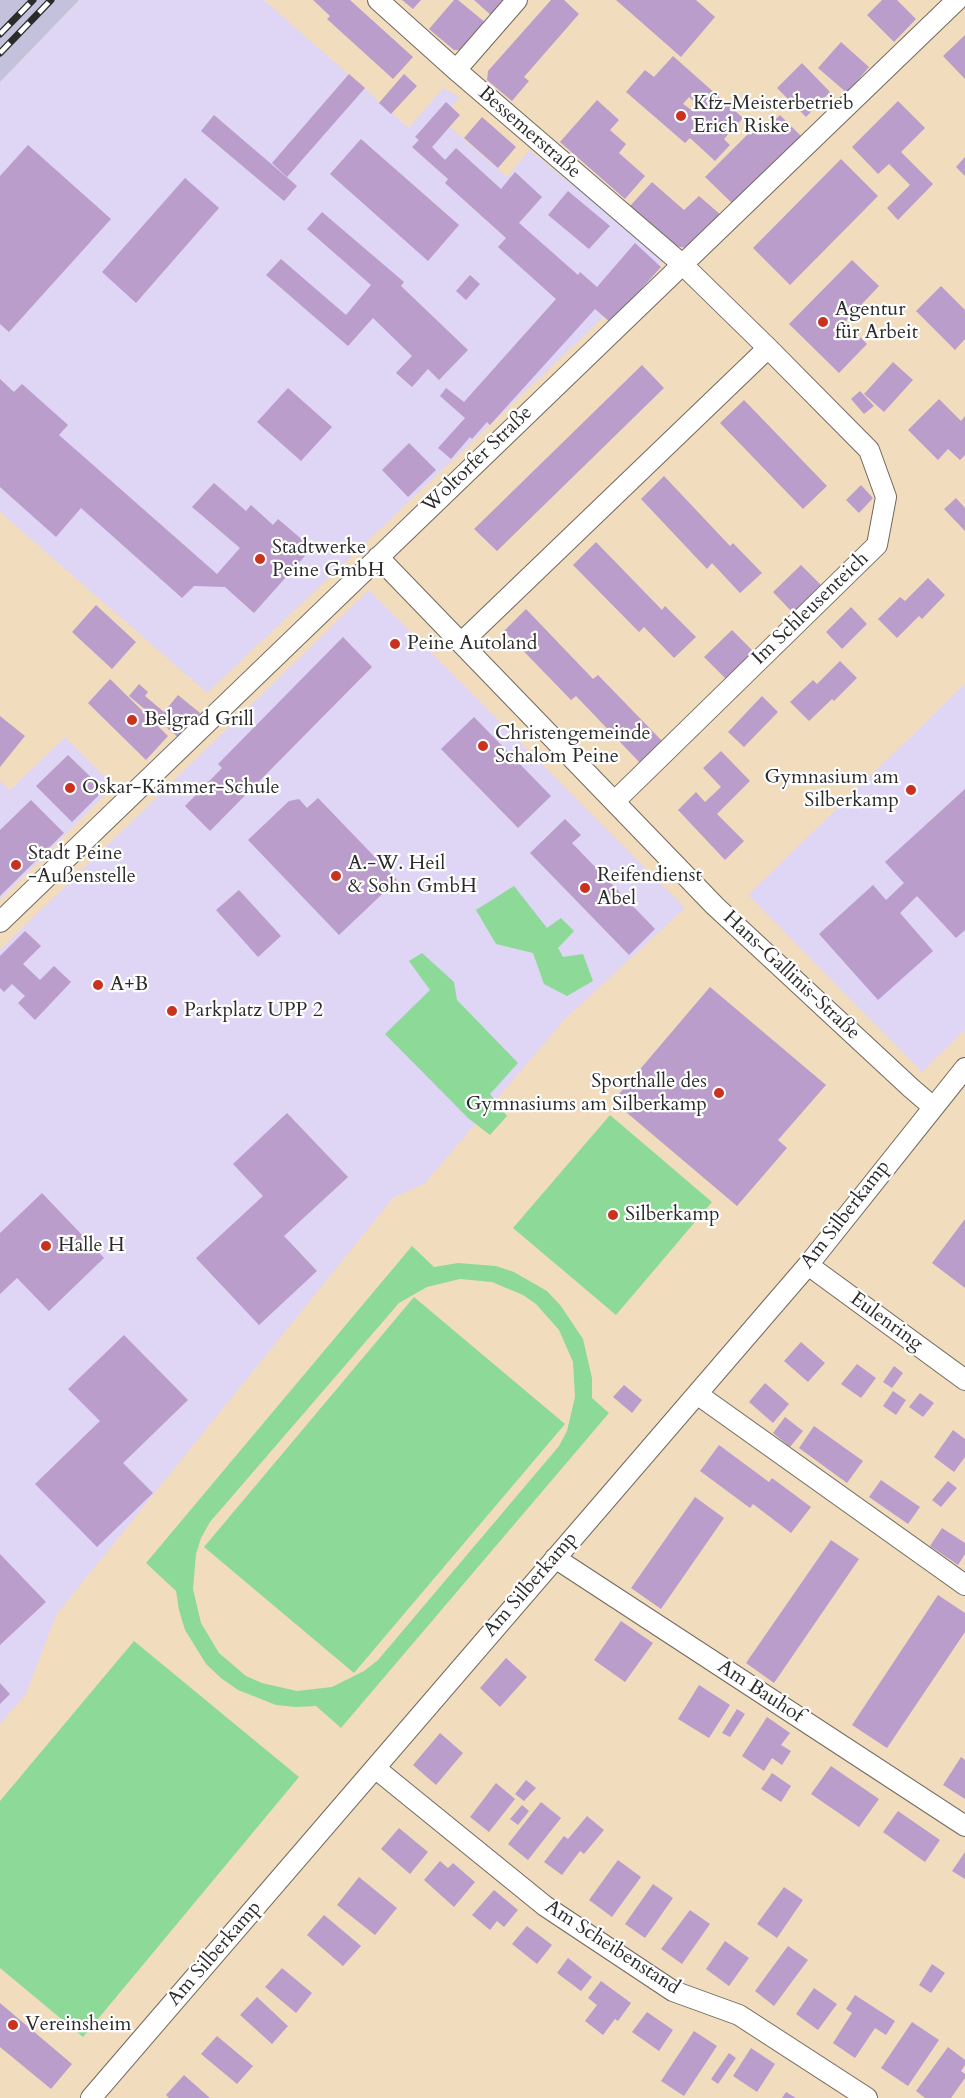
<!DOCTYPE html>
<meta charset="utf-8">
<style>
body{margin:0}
canvas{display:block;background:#f2dcbe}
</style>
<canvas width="965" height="2098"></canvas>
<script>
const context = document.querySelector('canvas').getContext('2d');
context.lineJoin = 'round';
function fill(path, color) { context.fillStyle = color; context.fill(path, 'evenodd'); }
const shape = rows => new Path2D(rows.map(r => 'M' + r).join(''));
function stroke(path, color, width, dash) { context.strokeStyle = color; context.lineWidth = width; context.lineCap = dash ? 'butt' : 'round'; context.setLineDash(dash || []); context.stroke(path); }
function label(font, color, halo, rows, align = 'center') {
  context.font = font + ' Cardo,serif'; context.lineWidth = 4.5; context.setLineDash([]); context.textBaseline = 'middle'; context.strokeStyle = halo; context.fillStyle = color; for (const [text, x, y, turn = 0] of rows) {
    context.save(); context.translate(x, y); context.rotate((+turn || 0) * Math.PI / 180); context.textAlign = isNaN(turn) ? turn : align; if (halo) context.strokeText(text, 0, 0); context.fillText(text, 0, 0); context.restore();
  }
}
fill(shape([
 [79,0,264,0,409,128,443,88,459,97,442,120,507,177,530,150,561,176,667,257,207,693,0,512,0,82],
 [369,590,685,908,565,1019,425,1183,393,1198,56,1615,26,1694,0,1724,0,950],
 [965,684,965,1030,922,1072,748,895],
 [65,737,114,786,0,900,0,781,10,790]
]), '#dfd5f5');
fill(shape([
 [0,0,79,0,0,82]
]), '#c3c1db');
fill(shape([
 [514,886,547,928,561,918,574,931,558,948,563,957,583,954,593,981,567,996,544,984,533,953,496,944,476,910],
 [422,953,454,982,457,1000,518,1063,490,1094,507,1116,490,1135,468,1118,385,1034,430,990,409,961],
 [610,1115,712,1202,616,1315,513,1228],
 [412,1246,434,1267,458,1263,496,1266,514,1272,547,1291,561,1306,583,1339,592,1378,592,1398,609,1413,341,1728,316,1706,296,1707,276,1705,238,1690,221,1678,206,1664,185,1630,179,1610,176,1591,146,1563],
 [460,1279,492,1282,523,1295,536,1304,559,1330,573,1362,575,1397,567,1431,559,1446,378,1660,364,1671,332,1687,297,1691,262,1683,246,1676,219,1653,201,1623,193,1589,196,1554,201,1538,210,1522,399,1303,427,1287],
 [414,1297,565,1424,354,1673,204,1547],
 [134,1641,299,1777,83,2037,0,1968,0,1801]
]), '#8dda98');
fill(shape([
 [313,0,350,0,413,57,393,79,327,19,330,16],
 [402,0,421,0,413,9],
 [454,0,458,0,486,23,463,50,454,50,429,29],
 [474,0,507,0,493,17],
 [551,0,564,0,579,14,524,77,529,81,512,101,487,80,488,71],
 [616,0,696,0,715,17,681,57],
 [882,0,897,0,916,19,894,42,867,15],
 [965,35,965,79,943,56],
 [841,42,869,67,847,93,818,68],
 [673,56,743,118,724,139,730,145,715,161,690,138,685,143,626,92,645,70,654,77],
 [689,97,698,105,693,111,683,104],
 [802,63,830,92,806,117,777,88],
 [349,74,365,88,287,177,272,163],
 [404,74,417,86,391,114,379,103],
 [597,100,619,120,610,130,626,144,619,153,645,176,625,199,560,142],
 [898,101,925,128,901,152,933,184,898,220,887,208,910,185,889,164,878,174,852,147],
 [446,102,460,115,432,147,445,160,456,148,501,189,515,172,542,197,519,223,578,275,580,272,597,287,635,243,661,267,611,323,595,309,490,425,487,422,472,439,470,437,451,459,438,448,465,418,440,396,446,388,464,402,556,299,498,247,506,238,445,183,448,179,412,147,419,140,415,137],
 [214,115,297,186,284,201,201,131],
 [780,115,801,136,734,205,705,177,753,129,760,135],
 [482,117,516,147,498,168,464,138],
 [361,139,459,225,428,261,330,174],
 [28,145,111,219,9,332,0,324,0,176],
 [965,157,965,176,956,167],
 [841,159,878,196,790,285,753,248],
 [185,178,219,208,136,303,102,272],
 [652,182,684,210,699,196,721,215,687,248,674,246,630,206],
 [568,191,610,226,589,249,548,215],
 [322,212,404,282,401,286,468,350,439,380,428,369,412,387,396,373,412,356,373,318,348,346,266,275,281,259,346,315,371,285,307,229],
 [852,260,879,286,845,322,867,344,839,373,789,324],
 [470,275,480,284,466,300,456,291],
 [941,286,965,310,965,339,955,350,916,311],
 [893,362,913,380,884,412,864,394],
 [642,365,664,388,497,551,474,529],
 [0,379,14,392,22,384,68,425,59,435,217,574,240,548,192,507,214,483,246,511,251,505,273,525,278,519,312,548,254,613,225,587,194,586,182,598,81,508,56,537,0,487],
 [288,388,332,427,301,461,257,422],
 [860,391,874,406,864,414,851,399],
 [939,399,961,421,965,416,965,455,960,460,948,449,938,460,908,430],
 [744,400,827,486,803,509,720,423],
 [409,443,436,470,408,497,382,470],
 [664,476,730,546,733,543,762,573,740,593,712,563,707,569,641,499],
 [861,485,873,498,859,513,846,500],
 [956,498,965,508,965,531,944,509],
 [596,542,662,610,665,606,696,637,674,658,644,627,639,632,573,565],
 [801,565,821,585,793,613,773,592],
 [928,578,945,595,922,619,919,616,897,638,878,619,900,597,905,601],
 [96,605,136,642,112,669,72,632],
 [851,607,867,624,842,649,826,632],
 [526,609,593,679,598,675,665,744,643,766,576,696,571,700,504,631],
 [732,630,754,652,726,679,704,657],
 [343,637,372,667,210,831,185,806,222,768,218,764],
 [840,661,857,678,834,701,832,699,809,721,790,702,813,680,817,684],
 [110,679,168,736,146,760,88,703],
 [139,684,148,692,145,696,164,712,178,695,200,713,179,738,129,696],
 [762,696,778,712,744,747,728,732],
 [0,716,25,736,0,767],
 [474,717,551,796,518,828,441,749],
 [721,751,750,781,717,814,744,841,725,860,678,810,696,792,705,802,721,787,703,768],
 [68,755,104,790,72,822,36,786],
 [965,789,965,930,956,938,917,896,900,913,933,951,878,1000,819,934,873,885,886,900,904,883,885,862],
 [318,798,397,880,339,935,248,840,289,801,299,799,307,808],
 [31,800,64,833,0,896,0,830],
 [565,819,581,835,572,843,655,929,629,955,530,853],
 [239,890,281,936,258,957,216,910],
 [25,931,41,946,23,964,40,980,54,966,71,982,35,1020,18,1003,25,996,12,984,4,992,0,988,0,956],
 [710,987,826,1085,778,1140,787,1148,737,1206,613,1101],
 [287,1113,348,1177,284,1236,317,1271,259,1325,196,1258,263,1196,233,1164],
 [42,1193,104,1258,49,1311,17,1278,0,1294,0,1233],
 [965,1219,965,1288,932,1263],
 [124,1335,188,1400,123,1463,153,1493,97,1547,35,1484,100,1421,68,1389],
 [801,1342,825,1363,808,1382,784,1361],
 [857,1364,876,1378,861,1398,841,1384],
 [894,1366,903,1373,892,1388,883,1382],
 [765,1383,789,1404,773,1423,749,1402],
 [624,1385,642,1400,632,1413,613,1397],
 [893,1391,906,1400,896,1415,883,1406],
 [920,1393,934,1403,923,1417,909,1407],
 [785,1417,803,1431,790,1447,773,1433],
 [814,1426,863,1461,847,1483,799,1448],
 [953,1430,965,1439,965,1457,954,1472,934,1457],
 [719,1445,769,1482,772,1478,811,1507,791,1533,753,1504,750,1508,700,1471],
 [881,1480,920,1507,908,1524,869,1497],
 [948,1481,957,1488,941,1507,932,1500],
 [695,1497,724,1518,661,1609,631,1588],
 [942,1528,965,1543,965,1554,958,1565,930,1546],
 [831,1540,859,1559,774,1683,746,1663],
 [0,1554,46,1602,0,1645],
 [938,1595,965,1613,965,1632,887,1748,852,1725],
 [621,1621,653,1643,625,1682,594,1660],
 [506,1658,527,1677,500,1707,480,1688],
 [0,1683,10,1694,0,1704],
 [699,1685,730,1705,709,1738,678,1719],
 [737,1709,745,1714,730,1737,722,1733],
 [767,1717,790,1733,781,1745,791,1751,782,1765,772,1758,764,1771,742,1756],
 [440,1733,463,1753,436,1785,413,1765],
 [961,1757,965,1760,965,1799,943,1785],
 [831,1766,879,1799,859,1827,811,1794],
 [772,1773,791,1786,781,1802,761,1789],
 [526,1780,536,1788,524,1801,515,1794],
 [496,1783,515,1799,489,1832,470,1817],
 [541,1802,561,1818,528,1860,508,1844],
 [522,1805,529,1811,518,1825,510,1819],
 [898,1811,940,1840,925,1862,883,1832],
 [587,1816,604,1830,584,1854,580,1851,562,1875,544,1862,564,1836,568,1839],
 [399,1828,428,1852,410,1874,381,1849],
 [965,1852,965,1879,952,1871],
 [618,1860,641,1877,612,1917,589,1900],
 [440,1861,448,1868,453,1863,475,1882,454,1907,424,1880],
 [359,1877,397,1908,375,1935,337,1905],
 [653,1884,673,1898,645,1938,625,1924],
 [784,1887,803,1900,777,1938,757,1924],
 [494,1890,518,1910,504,1927,497,1921,490,1930,472,1915],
 [690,1910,710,1924,682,1964,661,1949],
 [324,1915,361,1946,343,1966,307,1935],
 [527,1926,552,1945,537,1964,512,1944],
 [725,1941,749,1958,729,1986,706,1969],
 [788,1946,808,1960,774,2006,755,1991],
 [568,1958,592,1977,581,1991,557,1973],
 [932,1964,945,1973,931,1993,919,1985],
 [282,1968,312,1993,296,2013,265,1987],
 [601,1981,631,2003,618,2021,615,2019,603,2035,585,2021,597,2005,588,1998],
 [814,1988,837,2004,818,2030,796,2014],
 [855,1995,895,2021,886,2035,875,2028,855,2058,833,2043,852,2013,846,2009],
 [257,1997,288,2026,272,2044,240,2015],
 [0,2003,72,2064,51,2089,0,2047],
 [647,2012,673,2030,659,2051,632,2032],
 [912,2022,939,2040,908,2086,881,2068],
 [694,2031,717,2046,684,2096,661,2081],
 [217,2036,253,2066,237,2084,201,2054],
 [948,2047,965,2060,965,2065,961,2071,965,2074,965,2078,951,2098,925,2098,916,2091],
 [751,2048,775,2064,757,2092,733,2076],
 [729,2053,736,2058,718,2084,711,2079],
 [184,2075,210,2098,169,2098,166,2095],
 [786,2092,796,2098,782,2098]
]), '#ba9dcb');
const minor = shape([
 [378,0,456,70,682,264,768,348,869,450,886,497,877,545,615,801],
 [456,70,517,0],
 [378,557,715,906,911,1088,932,1106],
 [462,642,768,348],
 [0,922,957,0],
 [808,1265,965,1380],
 [697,1394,965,1585],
 [555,1558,965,1826],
 [375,1768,545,1906,673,1991,739,2015,867,2098],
 [91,2098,808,1265,965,1068]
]);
stroke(minor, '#71695e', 22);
stroke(minor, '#fff', 20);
const rail = shape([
 [0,34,33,0],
 [0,53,51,0]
]);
stroke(rail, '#2b2b2b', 7);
stroke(rail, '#fff', 4.5, [14]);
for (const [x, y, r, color] of [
 [681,116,6,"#c8321e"],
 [823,322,6,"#c8321e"],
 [260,559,6,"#c8321e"],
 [395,644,6,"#c8321e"],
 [132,720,6,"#c8321e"],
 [483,746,6,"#c8321e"],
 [70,788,6,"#c8321e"],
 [911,790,6,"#c8321e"],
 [16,865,6,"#c8321e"],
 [336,876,6,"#c8321e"],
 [585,888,6,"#c8321e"],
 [98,985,6,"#c8321e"],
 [172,1011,6,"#c8321e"],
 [719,1093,6,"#c8321e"],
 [613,1215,6,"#c8321e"],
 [46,1246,6,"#c8321e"],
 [13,2025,6,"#c8321e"]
]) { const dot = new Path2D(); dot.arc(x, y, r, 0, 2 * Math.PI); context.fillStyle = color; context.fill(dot); stroke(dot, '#fff', 2); }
label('20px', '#2b2b2b', '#fff', [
 ["Kfz-Meisterbetrieb",693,104],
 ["Erich Riske",693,127],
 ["Agentur",835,310],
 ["für Arbeit",835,333],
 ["Stadtwerke",272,548],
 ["Peine GmbH",272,571],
 ["Peine Autoland",407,644],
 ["Belgrad Grill",144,720],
 ["Christengemeinde",495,734],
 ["Schalom Peine",495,757],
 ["Gymnasium am",899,778,"right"],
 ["Silberkamp",899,801,"right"],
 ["Oskar-Kämmer-Schule",82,788],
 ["Stadt Peine",28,854],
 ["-Außenstelle",28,877],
 ["A.-W. Heil",348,864],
 ["& Sohn GmbH",348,887],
 ["Reifendienst",597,876],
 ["Abel",597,899],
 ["A+B",110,985],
 ["Parkplatz UPP 2",184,1011],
 ["Sporthalle des",707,1082,"right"],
 ["Gymnasiums am Silberkamp",707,1105,"right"],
 ["Silberkamp",625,1215],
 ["Halle H",58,1246],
 ["Vereinsheim",25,2025]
], 'left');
label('20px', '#2b2b2b', '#fff', [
 ["Bessemerstraße",529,133,41],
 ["Woltorfer Straße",478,460,-44],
 ["Im Schleusenteich",811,609,-44],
 ["Hans-Gallinis-Straße",791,976,43],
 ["Am Silberkamp",846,1215,-52],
 ["Eulenring",886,1322,36],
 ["Am Silberkamp",531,1585,-49],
 ["Am Bauhof",760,1692,33],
 ["Am Scheibenstand",612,1948,33],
 ["Am Silberkamp",215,1954,-49]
]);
</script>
